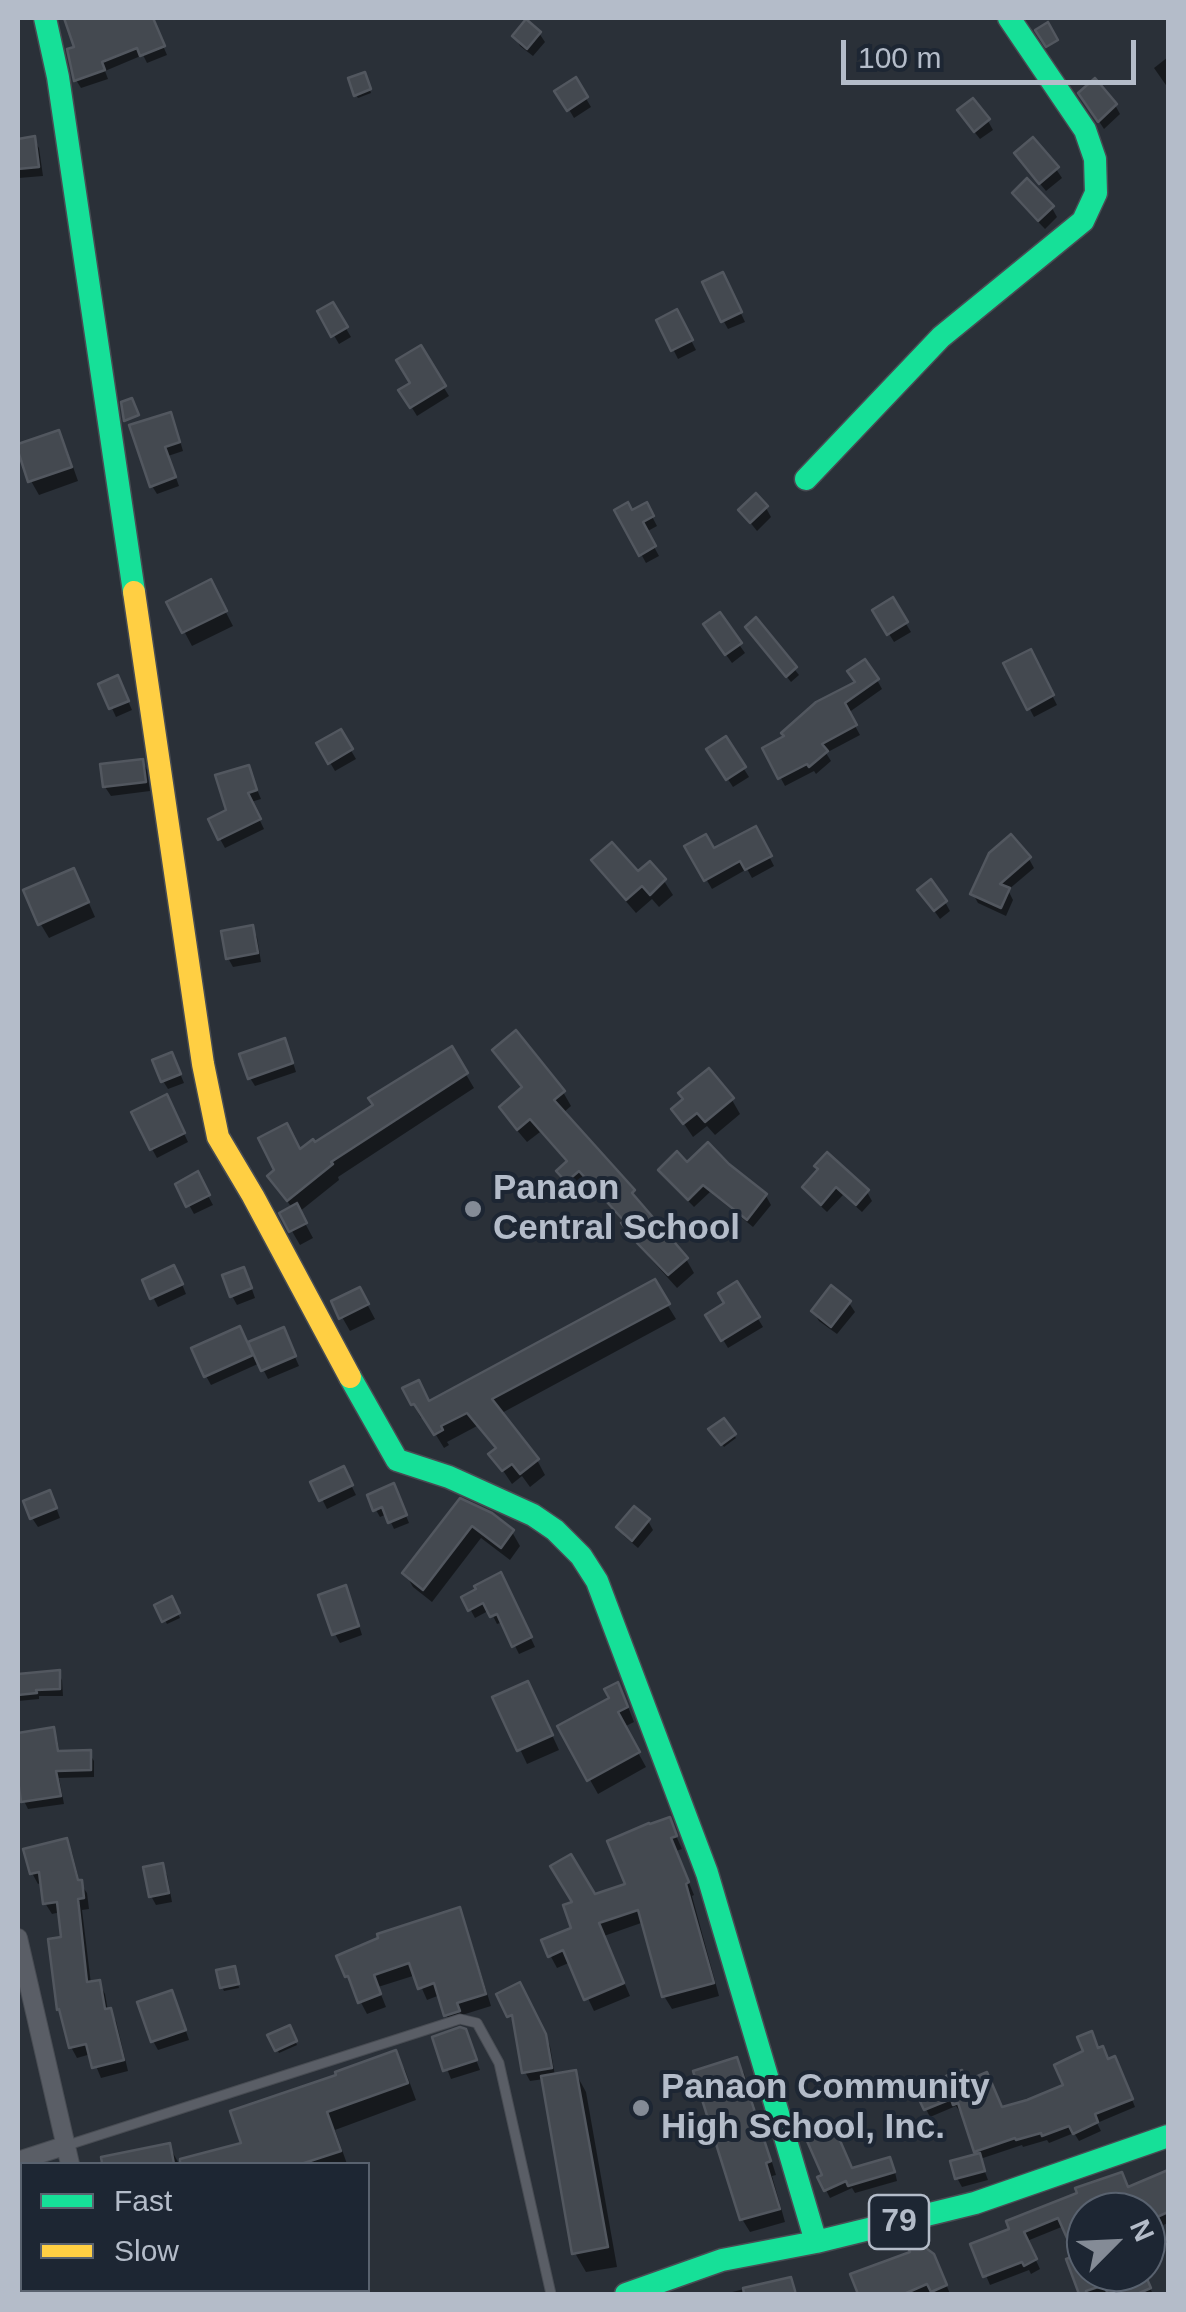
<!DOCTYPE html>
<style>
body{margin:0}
#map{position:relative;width:1186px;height:2312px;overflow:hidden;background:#2a3038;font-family:Helvetica,sans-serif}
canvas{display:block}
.frame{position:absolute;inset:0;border:20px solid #b4bcc9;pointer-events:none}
.legend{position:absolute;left:20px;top:2162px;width:350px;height:130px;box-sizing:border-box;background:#1d2633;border:2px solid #59626f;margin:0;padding:12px 18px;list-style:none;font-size:30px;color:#b4bcc9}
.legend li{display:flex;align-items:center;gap:20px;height:50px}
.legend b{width:50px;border:2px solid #59626f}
.north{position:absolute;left:1066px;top:2192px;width:100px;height:100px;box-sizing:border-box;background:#1d2633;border:2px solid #59626f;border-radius:50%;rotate:66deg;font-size:28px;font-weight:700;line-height:40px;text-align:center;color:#b4bcc9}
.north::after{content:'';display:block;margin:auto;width:35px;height:45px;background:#848b96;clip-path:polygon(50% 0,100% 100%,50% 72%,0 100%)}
.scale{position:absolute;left:841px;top:40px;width:295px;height:45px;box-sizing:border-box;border:5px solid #b4bcc9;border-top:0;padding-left:12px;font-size:30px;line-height:35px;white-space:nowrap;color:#b4bcc9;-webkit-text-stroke:8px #1d2633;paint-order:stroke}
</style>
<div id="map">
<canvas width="1186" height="2312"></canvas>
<div class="frame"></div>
<ul class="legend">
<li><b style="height:12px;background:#16e098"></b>Fast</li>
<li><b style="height:12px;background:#ffcf43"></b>Slow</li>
</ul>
<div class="north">N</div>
<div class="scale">100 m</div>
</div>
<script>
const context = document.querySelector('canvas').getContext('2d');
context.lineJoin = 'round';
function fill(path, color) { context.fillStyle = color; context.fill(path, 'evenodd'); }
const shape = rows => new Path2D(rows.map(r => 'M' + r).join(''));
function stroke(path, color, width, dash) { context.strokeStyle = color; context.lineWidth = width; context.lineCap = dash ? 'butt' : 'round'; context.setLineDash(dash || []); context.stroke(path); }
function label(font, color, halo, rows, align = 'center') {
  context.font = font + ' Helvetica,sans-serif'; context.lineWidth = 8; context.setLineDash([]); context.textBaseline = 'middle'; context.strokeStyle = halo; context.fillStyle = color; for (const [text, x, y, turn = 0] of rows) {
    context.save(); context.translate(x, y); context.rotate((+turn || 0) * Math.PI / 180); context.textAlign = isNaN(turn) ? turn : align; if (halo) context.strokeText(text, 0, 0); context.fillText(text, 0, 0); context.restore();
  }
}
fill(shape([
 [67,18,138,18,140,20,151,18,167,55,147,63,143,55,105,71,108,79,81,88,76,80,77,48],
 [539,33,545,42,533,56,520,46,515,36],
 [1168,57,1168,88,1154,68],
 [366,78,371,93,358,98,356,95],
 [575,80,591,107,574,118,558,91],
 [1087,103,1115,105,1120,114,1104,129],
 [965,120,988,121,993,130,980,139],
 [33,139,39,148,43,176,19,178,18,141],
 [1023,163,1056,169,1062,178,1046,191],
 [1015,194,1052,208,1057,217,1045,229,1020,203],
 [727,284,745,322,728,329,723,320],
 [332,305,351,337,339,344,320,312],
 [659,321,681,321,696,350,678,359],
 [420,349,449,396,417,416,401,390,413,384],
 [170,415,175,424,183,451,168,456,179,486,157,494,152,486],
 [58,433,66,447,78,481,39,495,31,481],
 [646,505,657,526,646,532,659,556,646,563,617,511,632,513],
 [766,508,771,517,757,531,741,511],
 [218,597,233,626,192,646,169,603],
 [892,601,911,632,894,642,875,611],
 [719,616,745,653,732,663,711,634],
 [756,621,799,675,791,682,752,634],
 [1030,652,1057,705,1034,717,1006,664],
 [877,680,882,689,848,713,860,735,826,753,831,761,816,774,814,771,785,786,765,749],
 [101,685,122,687,132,710,116,717],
 [340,732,356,759,335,771,319,744],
 [725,739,749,777,733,787,709,750],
 [142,761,147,770,150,791,111,796,105,787],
 [248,768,261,799,251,802,264,829,225,848,220,839],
 [755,829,774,866,752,878,747,869,712,889,687,847,713,852],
 [1029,859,1034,868,1008,890,1013,900,1006,916,978,903,973,894],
 [594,861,638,875,650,864,664,881,673,895,659,907,652,899,636,913,603,875],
 [81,885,95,917,49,938,40,923],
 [926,899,945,902,950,911,940,919],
 [252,928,257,937,261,962,233,967,228,958],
 [451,1049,474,1088,338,1177,339,1180,299,1212,313,1238,300,1245,282,1214,292,1208,270,1176,375,1106],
 [289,1050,296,1072,255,1086,250,1078],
 [495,1050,563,1092,571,1106,563,1113,633,1192,641,1206,686,1259,694,1273,677,1288,650,1258,624,1223,589,1183,576,1195,567,1185,559,1171,568,1163,540,1132,527,1142,510,1122,502,1107,524,1090],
 [176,1064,184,1083,168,1089,163,1081],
 [708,1071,732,1100,740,1114,715,1135,707,1126,693,1137,674,1109],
 [171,1106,188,1142,157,1158,152,1149],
 [687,1165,727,1165,766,1196,771,1205,753,1227,710,1192,694,1207,667,1179,662,1170],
 [820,1171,867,1192,872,1201,862,1212,843,1195,827,1212,810,1196,805,1187],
 [197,1175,213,1205,194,1214,178,1185],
 [179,1277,186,1294,158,1307,145,1281],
 [248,1278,255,1298,237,1305,232,1296],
 [654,1283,676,1319,500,1414,537,1460,545,1475,530,1487,522,1476,512,1484,492,1454,497,1450,477,1426,447,1442,449,1445,444,1448,425,1417,421,1418,413,1404,406,1389,430,1404],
 [737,1284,763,1327,728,1348,709,1316,727,1304],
 [849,1303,855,1312,837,1334,819,1321,814,1312],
 [367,1304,375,1319,350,1331,342,1317],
 [283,1330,299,1366,268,1379,260,1363,211,1385,206,1376,247,1345],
 [723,1421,736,1438,724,1447,712,1430],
 [343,1469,356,1495,327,1509,314,1483],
 [397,1494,409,1523,394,1529,387,1514,380,1517,376,1510],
 [460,1501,512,1532,520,1546,510,1560,481,1538,432,1602,413,1587,405,1573],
 [54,1502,60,1518,38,1527,32,1518],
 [648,1521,653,1530,638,1548,624,1536,619,1527],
 [505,1583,535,1647,519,1654,503,1622,497,1624,490,1610,475,1618,464,1598],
 [350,1597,362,1635,340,1643,335,1634],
 [171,1599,180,1618,167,1624,157,1606],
 [58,1673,62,1680,63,1696,39,1696,39,1699,18,1701,18,1677],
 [496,1698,535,1698,559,1750,527,1764],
 [625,1699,634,1722,624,1727,646,1767,598,1794,560,1727],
 [52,1730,57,1738,60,1754,89,1753,94,1761,94,1777,59,1778,64,1804,28,1809,24,1801,18,1760,18,1735],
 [669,1820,682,1849,676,1851,694,1895,692,1896,719,1996,672,2009,664,1996,644,1922,604,1936,630,1996,594,2011,571,1962,557,1968,550,1955,574,1929,594,1897,628,1885],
 [66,1841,72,1852,80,1883,87,1893,89,1909,82,1910,91,1984,99,1983,105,1994,108,2011,116,2021,128,2071,101,2078,91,2054,77,2058,71,2047,61,1912,52,1914,45,1903,43,1882,38,1884,32,1873],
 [161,1866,167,1875,172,1902,156,1905,151,1896],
 [458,1910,465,1922,491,2006,462,2015,465,2023,453,2027,446,2015,440,1995,427,2000,416,1975,378,1987,386,2007,367,2014,347,1976],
 [236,1972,239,1988,224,1991,222,1987],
 [524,1994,550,2046,555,2076,575,2072,586,2092,617,2267,586,2272,575,2253,544,2079,530,2081,525,2072,515,2025,499,1995],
 [176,2002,189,2040,158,2050,153,2041],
 [289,2028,297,2045,279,2053,271,2036],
 [465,2031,480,2070,451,2079,435,2038],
 [1098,2050,1108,2061,1119,2067,1135,2107,1097,2123,1101,2131,1079,2141,1074,2133,1049,2143,1047,2140,1023,2147,1022,2145,980,2159,988,2180,962,2187,957,2178,980,2156,963,2110,960,2112,956,2106,930,2117,919,2095,966,2084,1002,2110,1066,2086],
 [395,2053,405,2070,416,2100,335,2130,347,2164,101,2164,100,2160,169,2146,178,2162,245,2145,339,2076],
 [736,2060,744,2073,776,2175,772,2176,785,2222,750,2232,742,2219],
 [894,2168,897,2181,855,2193,852,2188,830,2198,820,2178,852,2170],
 [1168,2173,1168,2223,1146,2232,1146,2212,1086,2212,1086,2272,1122,2272,1123,2275,1129,2272,1142,2272,1153,2294,1082,2294,1070,2261,1078,2258,1064,2226,1027,2241,1040,2269,1031,2274,1029,2270,990,2285,973,2245],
 [940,2269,950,2294,861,2294,853,2276],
 [790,2280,798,2294,724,2294,761,2285]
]), '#0007');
const building = shape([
 [64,18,153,18,165,46,140,56,137,48,102,62,105,70,74,81,67,49,74,47,64,18],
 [526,19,541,32,527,49,512,36,526,19],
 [1048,22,1058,40,1046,47,1035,30,1048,22],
 [365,72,371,89,354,96,348,78,365,72],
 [576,77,588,97,567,111,554,91,576,77],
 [1095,78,1117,104,1098,122,1078,93,1095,78],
 [973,98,990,119,974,132,957,110,973,98],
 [35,136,39,167,18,169,18,139,35,136],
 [1033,137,1059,167,1039,184,1014,153,1033,137],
 [1027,178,1054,206,1038,221,1012,193,1027,178],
 [723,272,742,312,721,322,702,282,723,272],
 [333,302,348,327,331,337,317,311,333,302],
 [677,309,693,340,671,351,656,320,677,309],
 [421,345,446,386,410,408,398,390,410,383,396,360,421,345],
 [132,398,139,415,124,421,121,402,132,398],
 [171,412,180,442,165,447,176,477,150,487,129,425,171,412],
 [59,430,72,467,28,482,18,451,18,444,59,430],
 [756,493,768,506,750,523,738,510,756,493],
 [628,502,632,510,647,502,654,516,643,522,656,546,639,556,614,510,628,502],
 [211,579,227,611,182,633,166,602,211,579],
 [893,597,908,622,887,635,872,610,893,597],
 [720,612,742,643,725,655,703,624,720,612],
 [756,617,797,667,786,677,745,627,756,617],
 [1031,649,1054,695,1027,710,1003,663,1031,649],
 [865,659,879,679,845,703,857,725,822,744,828,751,809,767,807,764,778,779,762,748,784,736,781,733,816,702,855,682,847,671,865,659],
 [118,675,129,701,109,709,98,684,118,675],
 [341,729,353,749,328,764,316,743,341,729],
 [726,736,746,767,726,780,706,749,726,736],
 [143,759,146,782,103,787,100,764,143,759],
 [249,765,257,790,248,793,261,819,218,840,208,819,226,810,215,775,249,765],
 [756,826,772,856,745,870,740,861,704,881,684,846,706,834,714,848,756,826],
 [1011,834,1031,857,1000,884,1010,888,1001,908,970,894,989,853,1011,834],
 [612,842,638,871,650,861,666,879,650,895,642,886,626,900,591,860,612,842],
 [74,868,89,902,38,925,23,890,74,868],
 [931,879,947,901,934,911,917,890,931,879],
 [253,925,258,953,226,959,221,931,253,925],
 [516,1030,565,1091,554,1100,635,1190,632,1193,688,1258,668,1275,638,1244,621,1223,624,1221,579,1171,566,1182,556,1171,567,1161,530,1119,517,1130,499,1107,522,1087,492,1050,516,1030],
 [285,1038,293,1063,248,1079,239,1054,285,1038],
 [452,1046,468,1073,331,1162,333,1164,287,1201,267,1176,274,1170,258,1138,287,1123,300,1149,313,1139,315,1142,373,1105,368,1098,452,1046],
 [172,1052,181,1074,161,1082,152,1060,172,1052],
 [709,1068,734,1098,705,1122,697,1113,683,1124,671,1109,683,1099,678,1093,709,1068],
 [167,1094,185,1133,150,1150,131,1112,167,1094],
 [708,1142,729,1164,767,1194,747,1220,703,1185,688,1200,658,1170,677,1151,687,1162,708,1142],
 [827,1152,869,1190,856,1205,836,1187,821,1205,802,1187,818,1169,814,1166,827,1152],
 [198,1171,210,1195,186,1207,175,1184,198,1171],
 [297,1203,307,1223,289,1232,279,1213,297,1203],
 [174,1265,183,1284,150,1299,142,1280,174,1265],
 [244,1267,252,1288,230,1297,222,1275,244,1267],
 [655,1279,670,1304,492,1399,539,1459,520,1474,512,1464,502,1471,488,1454,496,1448,467,1413,441,1426,443,1430,434,1435,414,1404,411,1405,402,1388,419,1380,429,1401,655,1279],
 [737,1281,760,1317,721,1341,705,1315,724,1303,718,1293,737,1281],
 [831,1285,851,1301,831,1327,811,1311,831,1285],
 [360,1287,369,1304,339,1319,331,1301,360,1287],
 [240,1326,253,1355,204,1377,191,1348,240,1326],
 [284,1327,296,1356,261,1371,248,1342,284,1327],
 [724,1418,736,1434,721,1445,708,1429,724,1418],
 [344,1466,353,1485,319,1501,310,1482,344,1466],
 [394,1483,407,1515,388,1523,382,1507,373,1511,367,1495,394,1483],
 [50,1490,57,1508,30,1519,23,1501,50,1490],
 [460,1498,492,1513,514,1530,501,1548,472,1526,423,1590,402,1573,460,1498],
 [634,1506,650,1519,632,1541,616,1527,634,1506],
 [501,1572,532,1637,512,1647,497,1614,490,1617,483,1603,468,1611,461,1597,476,1589,474,1586,501,1572],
 [346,1585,359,1626,332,1635,318,1595,346,1585],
 [172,1596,180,1613,162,1622,154,1605,172,1596],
 [60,1670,60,1689,36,1690,37,1693,18,1695,18,1674,60,1670],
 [528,1681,553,1735,517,1751,492,1697,528,1681],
 [618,1682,628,1707,618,1712,640,1752,587,1781,557,1726,609,1698,604,1689,618,1682],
 [54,1727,58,1751,91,1750,91,1770,56,1771,61,1796,21,1802,18,1780,18,1733,54,1727],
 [670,1817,677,1836,671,1838,689,1882,686,1884,714,1983,662,1997,638,1910,599,1923,624,1983,584,2000,563,1950,548,1957,541,1940,571,1928,563,1905,572,1902,550,1866,571,1854,595,1894,625,1884,607,1841,649,1823,650,1824,670,1817],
 [67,1838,78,1880,82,1880,84,1898,78,1899,87,1982,100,1980,105,2009,111,2008,124,2060,92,2068,86,2044,69,2048,59,2009,57,2010,48,1939,61,1937,57,1902,43,1904,39,1872,30,1874,23,1849,67,1838],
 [163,1863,169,1893,149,1897,143,1867,163,1863],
 [460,1907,486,1994,457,2003,460,2011,444,2016,434,1983,418,1989,409,1963,374,1975,381,1994,358,2003,348,1976,345,1977,336,1956,378,1938,377,1934,460,1907],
 [235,1966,239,1984,220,1988,216,1970,235,1966],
 [520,1982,546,2034,552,2068,522,2073,512,2015,507,2017,496,1994,520,1982],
 [172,1990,186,2030,151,2042,137,2002,172,1990],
 [290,2025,297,2041,275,2051,267,2035,290,2025],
 [460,2027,466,2029,477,2060,443,2071,432,2037,460,2027],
 [1092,2031,1098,2048,1103,2046,1108,2059,1115,2056,1133,2099,1095,2114,1098,2122,1073,2134,1069,2126,1042,2136,1041,2133,1016,2140,1015,2138,974,2152,958,2103,953,2105,951,2099,924,2110,916,2093,948,2080,946,2076,962,2070,966,2081,987,2072,1002,2107,1027,2100,1063,2085,1054,2065,1083,2051,1077,2037,1092,2031],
 [396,2050,408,2083,327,2112,341,2151,301,2164,180,2164,180,2159,241,2143,230,2111,336,2075,335,2072,396,2050],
 [737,2057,771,2161,766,2163,780,2209,740,2220,693,2071,737,2057],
 [576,2070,608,2247,572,2254,541,2076,576,2070],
 [835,2129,852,2168,890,2157,895,2172,848,2186,846,2181,824,2191,817,2177,822,2175,807,2141,835,2129],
 [170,2143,174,2164,102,2164,101,2157,170,2143],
 [980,2153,985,2171,955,2179,950,2161,980,2153],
 [1168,2170,1168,2212,1146,2222,1146,2212,1086,2212,1086,2272,1092,2272,1098,2287,1086,2291,1086,2294,1079,2294,1066,2259,1075,2256,1058,2218,1024,2232,1037,2259,1024,2266,1022,2262,983,2277,970,2244,1009,2229,1006,2221,1077,2193,1075,2188,1122,2172,1128,2187,1168,2170],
 [919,2243,934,2254,947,2285,931,2292,927,2284,904,2294,858,2294,850,2274,910,2252,908,2248,919,2243],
 [1123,2272,1144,2272,1151,2288,1137,2294,1108,2294,1102,2281,1123,2272],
 [791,2277,796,2294,744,2294,743,2288,791,2277]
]);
fill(building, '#444950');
stroke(building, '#52575f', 2.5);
const lane = shape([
 [68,2145,460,2019,477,2023,499,2063,551,2294]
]);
const street = shape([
 [18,1938,70,2164],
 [18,2161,67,2145],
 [92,2290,93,2294]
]);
const fast = shape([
 [45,18,58,77,134,592],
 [806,479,941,337,1083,221,1096,193,1095,159,1085,130,1009,18],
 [350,1377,397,1460,449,1477,533,1515,555,1530,581,1556,597,1581,707,1873,816,2242],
 [626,2294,722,2260,816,2242,975,2203,1168,2136]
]);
const slow = shape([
 [134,592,203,1064,218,1137,253,1196,350,1377]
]);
stroke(lane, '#484c53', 11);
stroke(street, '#484c53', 20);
stroke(fast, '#484c53', 25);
stroke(slow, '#484c53', 25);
stroke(lane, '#5a5e66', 9);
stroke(street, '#5a5e66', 18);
stroke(fast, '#16e098', 22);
stroke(slow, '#ffcf43', 22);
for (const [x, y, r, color] of [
 [473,1209,10,"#848b96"],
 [641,2108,10,"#848b96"]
]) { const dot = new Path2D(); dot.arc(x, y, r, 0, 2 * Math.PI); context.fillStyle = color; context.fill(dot); stroke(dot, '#1d2633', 4); }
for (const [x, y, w] of [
 [899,2222,60]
]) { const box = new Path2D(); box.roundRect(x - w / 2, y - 27, w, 54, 8); context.fillStyle = '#1d2633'; context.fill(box); stroke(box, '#b4bcc9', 2.5); }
label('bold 32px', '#b4bcc9', null, [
 ["79",899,2222]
]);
label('bold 35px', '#b4bcc9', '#1d2633', [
 ["Panaon",493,1189],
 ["Central School",493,1229],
 ["Panaon Community",661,2088],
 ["High School, Inc.",661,2128]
], 'left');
</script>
